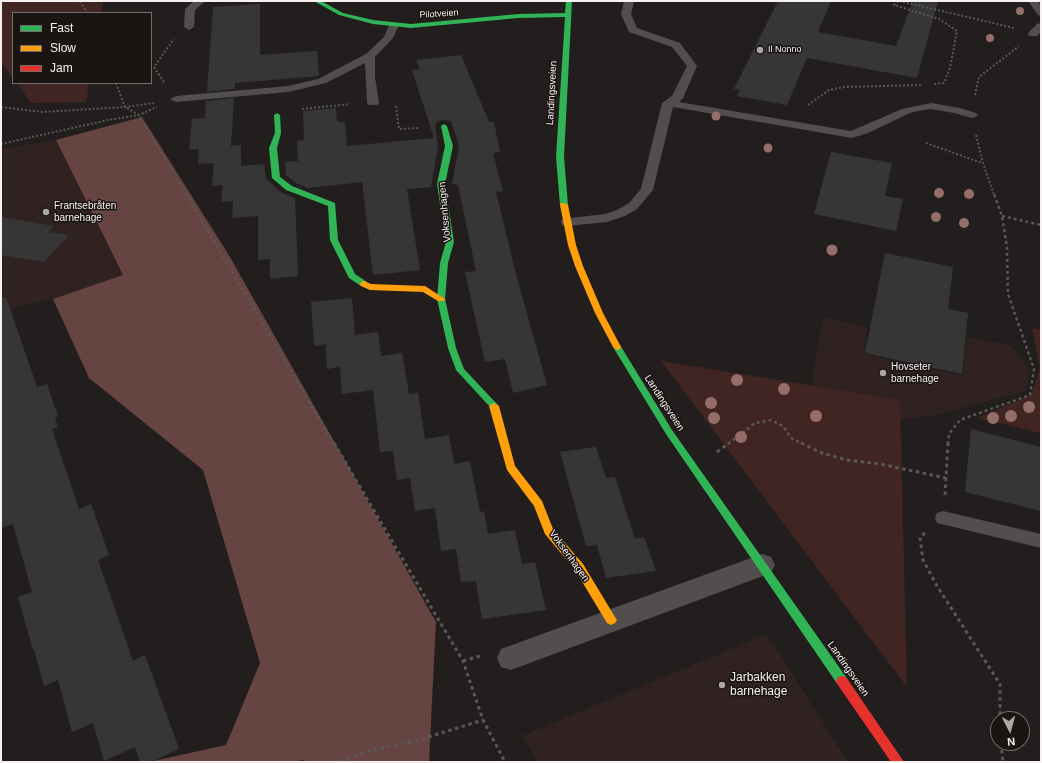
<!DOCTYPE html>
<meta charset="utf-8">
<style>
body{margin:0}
#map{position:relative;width:1042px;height:763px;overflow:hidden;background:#231e1e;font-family:Arial,sans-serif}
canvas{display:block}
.frame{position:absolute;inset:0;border:2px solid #f7f2f1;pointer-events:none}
.legend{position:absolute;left:12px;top:12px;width:140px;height:72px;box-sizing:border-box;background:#1a1413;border:1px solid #726d6c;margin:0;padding:5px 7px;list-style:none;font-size:12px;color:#f7f2f1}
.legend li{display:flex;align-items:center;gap:8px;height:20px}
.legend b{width:20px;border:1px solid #726d6c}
.north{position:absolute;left:990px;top:711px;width:40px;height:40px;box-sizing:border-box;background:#1a1413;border:1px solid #726d6c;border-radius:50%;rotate:174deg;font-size:11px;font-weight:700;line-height:16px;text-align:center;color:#f7f2f1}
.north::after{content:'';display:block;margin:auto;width:14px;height:18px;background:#ada8a7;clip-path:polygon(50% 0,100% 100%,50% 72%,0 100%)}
</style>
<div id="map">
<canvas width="1042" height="763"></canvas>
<div class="frame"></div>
<ul class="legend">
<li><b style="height:5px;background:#30b455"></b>Fast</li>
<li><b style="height:5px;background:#ff9f0a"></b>Slow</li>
<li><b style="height:5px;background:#e5322d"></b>Jam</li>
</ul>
<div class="north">N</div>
</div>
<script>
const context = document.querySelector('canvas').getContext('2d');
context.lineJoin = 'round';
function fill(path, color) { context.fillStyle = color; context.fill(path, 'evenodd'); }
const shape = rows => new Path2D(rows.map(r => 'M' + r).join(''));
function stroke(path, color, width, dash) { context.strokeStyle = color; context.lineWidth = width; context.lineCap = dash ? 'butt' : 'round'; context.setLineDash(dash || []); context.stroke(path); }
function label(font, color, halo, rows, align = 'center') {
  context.font = font + ' Arial,sans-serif'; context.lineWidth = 3; context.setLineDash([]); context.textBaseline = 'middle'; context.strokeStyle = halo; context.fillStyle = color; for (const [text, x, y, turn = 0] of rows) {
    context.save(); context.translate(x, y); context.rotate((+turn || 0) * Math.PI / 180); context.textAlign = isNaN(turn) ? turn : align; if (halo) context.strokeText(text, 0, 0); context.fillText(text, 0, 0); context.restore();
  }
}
fill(shape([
 [56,140,123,276,53,299,1,311,1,149],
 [823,317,867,327,864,354,963,376,967,337,1012,346,1030,371,1026,391,931,416,896,420,833,404,812,381],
 [767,634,848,762,538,762,522,736]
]), '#2f2221');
fill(shape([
 [1,1,103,1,101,13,13,13,13,78,1,62],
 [17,83,89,83,86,102,31,103],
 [1032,328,1041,330,1041,433,977,418,1031,395,1040,368],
 [661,361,900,400,907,687]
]), '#402523');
fill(shape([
 [142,117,230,257,436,622,429,762,309,762,301,760,297,762,149,762,226,745,260,663,203,470,89,378,53,299,123,275,56,140]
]), '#664441');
fill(shape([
 [778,1,831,1,818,32,896,46,913,1,938,1,917,78,807,58,787,105,737,96,740,90,734,89],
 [260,4,260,55,317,51,319,76,235,83,235,89,207,92,213,7],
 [461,55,489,122,494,122,500,152,493,153,503,191,496,192,516,274,547,385,513,393,505,359,485,362,465,272,476,271,458,185,452,184,459,146,451,121,444,120,438,121,435,125,438,146,431,187,407,189,420,270,373,275,362,182,308,188,296,183,286,175,285,162,298,161,297,141,304,140,303,111,336,108,337,122,345,122,347,146,434,138,412,70,420,69,416,60],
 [234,98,231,146,241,145,241,166,264,164,266,179,282,193,295,198,298,276,270,279,270,259,258,260,258,216,232,218,233,201,221,202,223,185,212,186,214,163,198,164,199,149,189,150,192,119,205,118,206,101],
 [831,152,892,163,885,196,903,199,896,231,814,214],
 [1,217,54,226,48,232,69,235,44,262,1,255],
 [885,253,953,267,948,309,968,313,962,374,865,353],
 [6,297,37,387,47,384,58,416,55,417,58,427,52,429,79,509,91,504,109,555,98,560,133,661,145,655,179,749,152,762,140,762,135,747,104,761,93,723,72,732,58,680,44,686,34,650,33,650,18,597,32,592,13,524,1,528,1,298],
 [352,298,355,335,378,332,381,356,402,353,409,394,418,393,425,439,449,435,454,464,470,461,480,512,484,511,488,534,515,530,522,564,535,562,546,610,482,619,476,581,461,582,456,549,441,551,435,508,415,511,410,478,397,480,393,451,380,452,373,390,342,394,340,367,327,369,326,344,314,346,311,302],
 [971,429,1041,447,1041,511,965,492],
 [596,447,606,478,615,477,635,539,644,537,656,571,606,578,597,545,586,546,560,452]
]), '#373636');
stroke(shape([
 [80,1,87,13],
 [898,1,894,5,939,19,957,31,950,68,944,83,933,84],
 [899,1,1014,28],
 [164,82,154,67,174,39],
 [116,83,125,107,139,115,186,195],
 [975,95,979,77,1019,46],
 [808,105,829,90,844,87,922,85],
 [396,106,399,129,419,128],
 [1,107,42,112,125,107,154,103],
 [302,109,350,104],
 [976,135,983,163,994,195],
 [926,143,982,163],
 [1,144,108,120,139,115,157,107]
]), '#5a5757', 2, [2, 2]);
stroke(shape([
 [186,194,334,444],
 [1002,216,1041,225],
 [728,444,755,423,771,420,783,426,791,438,803,444],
 [948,444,949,434,960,420,1030,395,1034,369,1008,294,1007,248,1002,216,994,194]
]), '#5a5757', 2.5, [3, 3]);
stroke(shape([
 [334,443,463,661,483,720,505,762],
 [801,443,822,453,847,460,880,464,946,478],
 [717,452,729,443],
 [945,495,948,443],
 [925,533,920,537,923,560,937,586,1000,684,1000,719],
 [463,661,480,656],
 [1001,743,1003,762],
 [341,762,365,752,422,739,483,720]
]), '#5a5757', 3, [3.5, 3.5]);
fill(shape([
 [194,1,205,1,195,10,194,27,189,30,184,27,185,9,194,1],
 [624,1,634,1,631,14,637,28,680,43,697,66,683,98,679,102,851,131,902,109,931,103,960,108,976,113,978,115,976,117,972,118,954,113,931,109,918,111,910,113,868,133,852,138,673,107,653,190,637,209,625,216,607,222,567,226,562,225,561,222,562,219,605,214,617,210,629,203,641,189,662,103,672,96,687,66,672,47,629,32,621,14,624,1],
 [1028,1,1038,1,1041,6,1041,16,1038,15,1028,1],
 [394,22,399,25,393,38,375,57,375,77,379,103,377,105,369,105,367,103,365,63,326,83,288,92,176,102,170,99,176,96,288,86,318,79,366,54,384,37,390,23,394,22],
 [1041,23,1041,32,1037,36,1029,36,1028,34,1029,32,1037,24,1041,23],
 [943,511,1041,534,1041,548,937,523,935,518,937,513,943,511]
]), '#524e4e');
fill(shape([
 [762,554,771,557,775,565,771,573,511,670,501,667,497,658,501,649,762,554]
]), '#524e4e');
fill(shape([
 [314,1,321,1,343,13,373,20,411,24,518,14,565,13,566,1,572,1,564,157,568,205,567,207,564,207,560,205,556,157,565,17,518,18,411,28,373,24,339,15,314,1],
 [277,113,280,115,281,133,277,148,280,177,292,186,335,203,338,240,355,274,367,282,368,284,367,286,361,286,349,278,330,240,328,206,286,190,272,178,269,148,275,133,274,115,277,113],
 [444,124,447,126,453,146,445,184,454,242,448,263,445,299,456,348,464,369,497,404,499,406,497,408,494,409,491,408,456,370,448,348,437,299,440,263,446,242,437,184,445,146,441,126,444,124],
 [617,344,620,345,672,430,846,677,848,681,846,685,842,686,838,685,666,434,613,347,617,344]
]), '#30b455');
fill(shape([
 [561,203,564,203,568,205,576,245,583,266,603,313,621,347,620,349,617,350,613,347,595,313,575,266,568,245,560,205,561,203],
 [364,281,371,284,425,286,445,299,444,301,438,301,423,292,370,290,361,286,360,284,361,282,364,281],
 [494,403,499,406,515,466,542,501,553,529,583,564,615,617,617,620,615,623,611,625,607,623,575,570,545,534,534,506,507,470,489,406,494,403]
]), '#ff9f0a');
fill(shape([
 [842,676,846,677,904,762,891,762,838,685,836,681,838,677,842,676]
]), '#e5322d');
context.fillStyle = '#956d69';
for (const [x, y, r] of [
 [1020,11,4],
 [990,38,4],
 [716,116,4.5],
 [768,148,4.5],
 [939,193,5],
 [969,194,5],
 [936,217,5],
 [964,223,5],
 [832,250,5.5],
 [737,380,6],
 [784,389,6],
 [711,403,6],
 [1029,407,6],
 [816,416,6],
 [1011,416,6],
 [714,418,6],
 [993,418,6],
 [741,437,6]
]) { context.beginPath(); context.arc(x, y, r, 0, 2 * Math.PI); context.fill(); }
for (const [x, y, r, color] of [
 [760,50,4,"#ada8a7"],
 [46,212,4,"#ada8a7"],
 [883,373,4,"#ada8a7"],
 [722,685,4,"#ada8a7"]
]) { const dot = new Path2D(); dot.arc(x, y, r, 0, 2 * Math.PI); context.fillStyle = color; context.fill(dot); stroke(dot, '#1a1413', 1.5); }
label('9px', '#f7f2f1', '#1a1413', [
 ["Pilotveien",439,14,-4]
]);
label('9px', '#f7f2f1', '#1a1413', [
 ["Il Nonno",768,50]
], 'left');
label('10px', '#f7f2f1', '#1a1413', [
 ["Landingsveien",552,93,-87],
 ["Voksenhagen",445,212,-95],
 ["Landingsveien",664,403,57],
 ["Voksenhagen",569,556,54],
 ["Landingsveien",848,669,55]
]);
label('10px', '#f7f2f1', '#1a1413', [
 ["Frantsebråten",54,206],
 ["barnehage",54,218],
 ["Hovseter",891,367],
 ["barnehage",891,379]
], 'left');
label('12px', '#f7f2f1', '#1a1413', [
 ["Jarbakken",730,678],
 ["barnehage",730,692]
], 'left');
</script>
